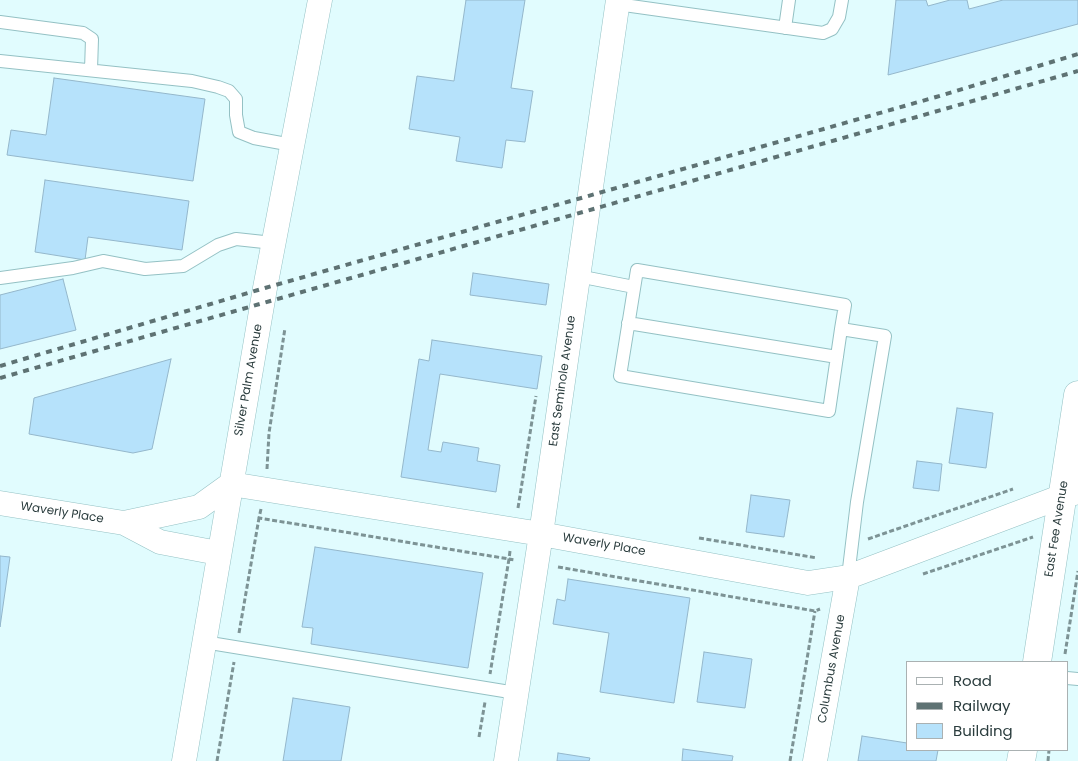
<!DOCTYPE html>
<style>
body{margin:0}
#map{position:relative;width:1078px;height:761px;overflow:hidden;background:#e1fcfe;font-family:Poppins,sans-serif}
canvas{display:block}
.legend{position:absolute;left:906px;top:661px;width:162px;height:90px;box-sizing:border-box;background:#fff;border:1px solid #aab1b2;margin:0;padding:6px 9px;list-style:none;font-size:15px;color:#2b3d3e}
.legend li{display:flex;align-items:center;gap:10px;height:25px}
.legend b{width:25px;border:1px solid #aab1b2}
</style>
<div id="map">
<canvas width="1078" height="761"></canvas>
<ul class="legend">
<li><b style="height:6px;background:#fff"></b>Road</li>
<li><b style="height:6px;background:#5e7273"></b>Railway</li>
<li><b style="height:14px;background:#b6e2fb"></b>Building</li>
</ul>
</div>
<script>
const context = document.querySelector('canvas').getContext('2d');
context.lineJoin = 'round';
function fill(path, color) { context.fillStyle = color; context.fill(path, 'evenodd'); }
const shape = rows => new Path2D(rows.map(r => 'M' + r).join(''));
function stroke(path, color, width, dash) { context.strokeStyle = color; context.lineWidth = width; context.lineCap = dash ? 'butt' : 'round'; context.setLineDash(dash || []); context.stroke(path); }
function label(font, color, halo, rows, align = 'center') {
  context.font = font + ' Poppins,sans-serif'; context.lineWidth = 4; context.setLineDash([]); context.textBaseline = 'middle'; context.strokeStyle = halo; context.fillStyle = color; for (const [text, x, y, turn = 0] of rows) {
    context.save(); context.translate(x, y); context.rotate((+turn || 0) * Math.PI / 180); context.textAlign = isNaN(turn) ? turn : align; if (halo) context.strokeText(text, 0, 0); context.fillText(text, 0, 0); context.restore();
  }
}
const building = shape([
 [466,0,525,0,511,88,533,91,525,142,506,140,502,168,456,161,460,137,409,129,417,76,454,81,466,0],
 [896,0,926,0,928,6,950,0,967,0,969,9,1003,0,1078,0,1078,24,888,75,896,0],
 [54,78,205,99,193,181,7,155,11,130,46,135,54,78],
 [45,180,189,201,182,250,88,237,85,260,35,252,45,180],
 [473,273,549,284,546,305,470,295,473,273],
 [63,279,76,330,0,349,0,295,63,279],
 [432,340,542,356,537,389,440,374,428,450,441,452,443,442,479,448,477,461,500,465,496,492,401,477,419,359,429,361,432,340],
 [171,359,152,449,133,453,29,434,34,398,171,359],
 [957,408,993,413,986,468,949,463,957,408],
 [917,461,942,464,939,491,913,488,917,461],
 [751,495,790,500,784,537,746,532,751,495],
 [315,547,483,573,468,668,311,644,313,628,302,627,315,547],
 [0,556,10,557,0,627,0,556],
 [568,579,690,598,674,703,600,692,609,633,553,624,557,599,565,601,568,579],
 [704,652,752,659,745,708,697,702,704,652],
 [293,698,350,707,341,761,283,761,293,698],
 [862,736,907,743,907,750,938,750,936,761,858,761,862,736],
 [683,749,733,756,732,761,682,761,683,749],
 [558,753,590,758,589,761,557,761,558,753]
]);
fill(building, '#b6e2fb');
stroke(building, '#94b7cb', 1);
const service = shape([
 [617,4,823,33,832,29,839,17,842,0],
 [0,22,83,33,92,39,91,70],
 [785,28,789,0],
 [0,61,192,81,218,87,229,91,236,99,236,115,239,132,254,138,292,145],
 [578,276,634,287],
 [0,278,73,268,103,261,145,269,183,266,218,245,236,239,273,243],
 [628,323,837,357],
 [841,329,829,411,620,376,637,270,845,305,841,329,885,336,857,502,848,577],
 [204,642,516,693],
 [1067,678,1078,679]
]);
const minor = shape([
 [0,503,124,523,160,542,218,553],
 [124,523,199,507,231,484,541,534,808,583,848,577,1063,496,1078,492],
 [184,761,265,288,320,0],
 [506,761,541,534,618,0],
 [815,761,848,577]
]);
const tertiary = shape([
 [1037,662,1078,395],
 [1021,761,1023,750]
]);
stroke(service, '#94c1c4', 14);
stroke(minor, '#94c1c4', 25);
stroke(tertiary, '#94c1c4', 29);
stroke(shape([
 [267,469,269,433,285,328],
 [518,508,536,396],
 [261,509,259,518,509,559,490,674],
 [699,538,817,558],
 [868,539,1013,489],
 [510,551,509,559,515,560],
 [558,567,815,611,820,609],
 [923,574,1033,537],
 [239,633,259,518],
 [1065,654,1078,571],
 [479,737,485,702],
 [217,761,234,662],
 [790,761,815,611],
 [1048,761,1049,750]
]), '#7d9395', 3, [5, 2.5]);
stroke(service, '#fff', 12);
stroke(minor, '#fff', 24);
stroke(tertiary, '#fff', 28);
stroke(shape([
 [0,366,265,288,936,97,1078,54],
 [0,378,1078,71]
]), '#5e7273', 4, [6, 6]);
label('12px', '#2b3d3e', '#fff', [
 ["Silver Palm Avenue",249,380,-80],
 ["East Seminole Avenue",563,381,-82],
 ["Waverly Place",62,513,9],
 ["East Fee Avenue",1057,529,-81],
 ["Waverly Place",604,545,10],
 ["Columbus Avenue",832,669,-80]
]);
</script>
